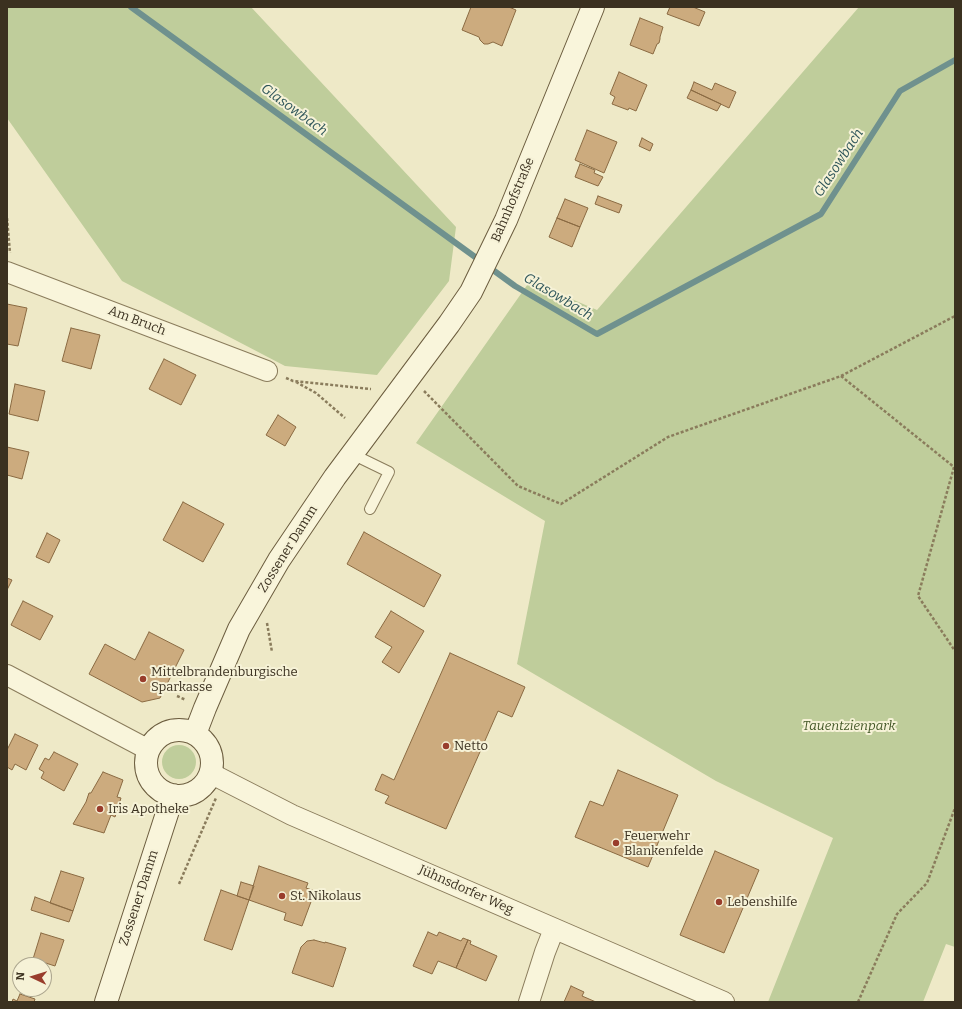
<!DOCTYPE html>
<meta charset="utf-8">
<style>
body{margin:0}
#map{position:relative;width:962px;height:1009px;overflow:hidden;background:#eee9c7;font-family:Bitter,serif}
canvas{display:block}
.frame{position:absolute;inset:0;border:8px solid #3b3120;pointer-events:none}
.north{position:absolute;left:12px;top:957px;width:40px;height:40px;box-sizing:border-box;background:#f6f2d7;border:1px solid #aba58e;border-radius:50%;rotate:274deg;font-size:11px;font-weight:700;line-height:16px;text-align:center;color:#3b3120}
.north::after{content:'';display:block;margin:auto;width:14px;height:18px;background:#993d2c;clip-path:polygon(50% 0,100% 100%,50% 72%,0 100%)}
</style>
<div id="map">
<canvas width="962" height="1009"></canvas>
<div class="frame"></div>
<div class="north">N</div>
</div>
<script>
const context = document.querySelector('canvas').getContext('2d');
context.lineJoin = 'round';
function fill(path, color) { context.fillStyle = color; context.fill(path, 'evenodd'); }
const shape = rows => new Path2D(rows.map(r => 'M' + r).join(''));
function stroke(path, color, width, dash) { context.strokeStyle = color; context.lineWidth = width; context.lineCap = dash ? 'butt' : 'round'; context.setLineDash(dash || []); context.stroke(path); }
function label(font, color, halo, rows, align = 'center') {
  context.font = font + ' Bitter,serif'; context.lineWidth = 4; context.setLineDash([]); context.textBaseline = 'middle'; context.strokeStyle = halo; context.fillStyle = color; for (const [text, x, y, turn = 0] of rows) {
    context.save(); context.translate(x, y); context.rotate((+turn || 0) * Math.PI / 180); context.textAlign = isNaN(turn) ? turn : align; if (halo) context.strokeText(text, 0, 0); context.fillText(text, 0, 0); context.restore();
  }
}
fill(shape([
 [7,7,251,7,456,227,449,281,377,375,285,366,122,281,7,118],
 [859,7,955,7,955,947,946,944,923,1002,768,1002,833,838,716,781,517,664,545,521,416,443,530,281,597,310],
 '162 762a17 17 0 1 1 34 0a17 17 0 1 1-34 0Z'
]), '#bfcd9b');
stroke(shape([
 [131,7,515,286,597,334,821,214,900,91,955,60]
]), '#6f918e', 6);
const building = shape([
 [471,7,509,7,516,10,502,46,493,42,488,44,484,44,480,40,479,37,462,30,471,7],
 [670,7,693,7,705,12,699,26,667,14,670,7],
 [640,18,663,27,660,37,660,39,659,43,657,44,653,54,630,45,640,18],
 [619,72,647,85,636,111,629,108,628,110,612,104,615,97,610,94,619,72],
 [694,82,712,90,715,83,736,92,729,108,691,90,694,82],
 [691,90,721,104,717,111,687,98,691,90],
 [587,130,617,142,604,173,575,160,587,130],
 [642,138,653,144,650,151,639,146,642,138],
 [580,164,595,170,594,173,603,177,598,186,575,177,580,164],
 [598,196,622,205,619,213,595,204,598,196],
 [565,199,588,208,580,227,557,218,565,199],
 [557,218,580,227,572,247,549,237,557,218],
 [7,304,27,308,18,346,7,344,7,304],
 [71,328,100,335,91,369,62,361,71,328],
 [164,359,196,375,181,405,149,389,164,359],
 [15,384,45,391,38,421,9,414,15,384],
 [278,415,296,427,285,446,266,435,278,415],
 [7,447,29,452,22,479,7,475,7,447],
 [183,502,224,524,203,562,163,540,183,502],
 [364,532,441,575,424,607,347,564,364,532],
 [47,533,60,540,49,563,36,557,47,533],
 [7,578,12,580,7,590,7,578],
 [23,601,53,616,40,640,11,625,23,601],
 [391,611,424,631,399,673,382,662,392,647,375,637,391,611],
 [149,632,184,650,160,698,142,702,89,674,105,644,135,660,149,632],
 [450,653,525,687,512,717,498,711,446,829,385,803,389,796,375,790,382,774,394,780,450,653],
 [15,734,38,745,26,770,15,764,12,770,7,767,7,750,15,734],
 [54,752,78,764,64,791,41,778,44,772,39,769,45,758,49,760,54,752],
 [618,770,678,795,648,867,575,837,590,801,603,806,618,770],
 [103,772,123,780,117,797,121,798,115,817,111,815,104,833,73,824,86,802,89,793,91,793,103,772],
 [715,851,759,870,724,953,680,935,715,851],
 [259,866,308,883,306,888,315,891,302,926,284,920,286,913,249,900,259,866],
 [61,871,84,878,73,911,50,903,61,871],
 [241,882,254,886,249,900,237,896,241,882],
 [221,890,249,900,232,950,204,940,221,890],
 [35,897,73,911,69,922,31,910,35,897],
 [428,932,437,936,439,932,461,941,463,938,468,940,456,968,438,961,432,974,413,966,428,932],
 [41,933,64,940,55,966,33,959,41,933],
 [314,940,325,943,325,942,346,948,333,987,292,973,301,947,307,941,314,940],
 [468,940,471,941,470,944,497,956,486,981,456,968,468,940],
 [571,986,584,992,582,996,596,1002,564,1002,571,986],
 [20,994,35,999,34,1002,12,1002,13,999,17,1001,20,994]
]);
fill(building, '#ccab7e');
stroke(building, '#8a6a42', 1);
const lane = shape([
 [352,454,389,472,370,509]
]);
const street = shape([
 [7,272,267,371],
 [7,675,149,750],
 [210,773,292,815,724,1002],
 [529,1002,545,952,554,929]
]);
const secondary = shape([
 '146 763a33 33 0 1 1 66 0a33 33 0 1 1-66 0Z',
 [195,734,205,708,239,629,279,560,335,477,449,324,471,292,506,220,593,7],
 [106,1002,173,795]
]);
stroke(lane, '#8a7c5c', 12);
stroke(street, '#8a7c5c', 22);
stroke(secondary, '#6c5d3f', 24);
stroke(shape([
 [7,218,10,253],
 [841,376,954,467,918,596,955,651],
 [286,378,293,381,371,389],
 [296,382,316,393,345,418],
 [424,391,518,486,561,504,668,437,841,376,955,316],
 [267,623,272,652],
 [177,696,186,700],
 [138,814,145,816],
 [179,884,216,798],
 [858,1002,897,914,927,883,955,808]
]), '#8a7c5c', 2.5, [3, 2]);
stroke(lane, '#f9f5db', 10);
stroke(street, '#f9f5db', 20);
stroke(secondary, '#f9f5db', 22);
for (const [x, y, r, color] of [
 [143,679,4,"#993d2c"],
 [446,746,4,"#993d2c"],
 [100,809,4,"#993d2c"],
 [616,843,4,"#993d2c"],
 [282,896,4,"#993d2c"],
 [719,902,4,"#993d2c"]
]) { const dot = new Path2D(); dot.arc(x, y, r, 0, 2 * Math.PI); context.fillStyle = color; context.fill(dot); stroke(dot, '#f6f2d7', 1.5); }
label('13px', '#3b3120', '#f6f2d7', [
 ["Bahnhofstraße",513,200,-67],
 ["Am Bruch",137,321,21],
 ["Zossener Damm",288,549,-58],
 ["Jühnsdorfer Weg",466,890,24],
 ["Zossener Damm",139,898,-72]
]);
label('13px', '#3b3120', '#f6f2d7', [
 ["Mittelbrandenburgische",151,672],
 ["Sparkasse",151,687],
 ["Netto",454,746],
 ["Iris Apotheke",108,809],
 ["Feuerwehr",624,836],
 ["Blankenfelde",624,851],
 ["St. Nikolaus",290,896],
 ["Lebenshilfe",727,902]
], 'left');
label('italic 13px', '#435727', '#f6f2d7', [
 ["Tauentzienpark",849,726]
]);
label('italic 14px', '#2f565a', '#f6f2d7', [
 ["Glasowbach",294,110,36],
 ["Glasowbach",839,163,-57],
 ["Glasowbach",558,297,31]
]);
</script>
